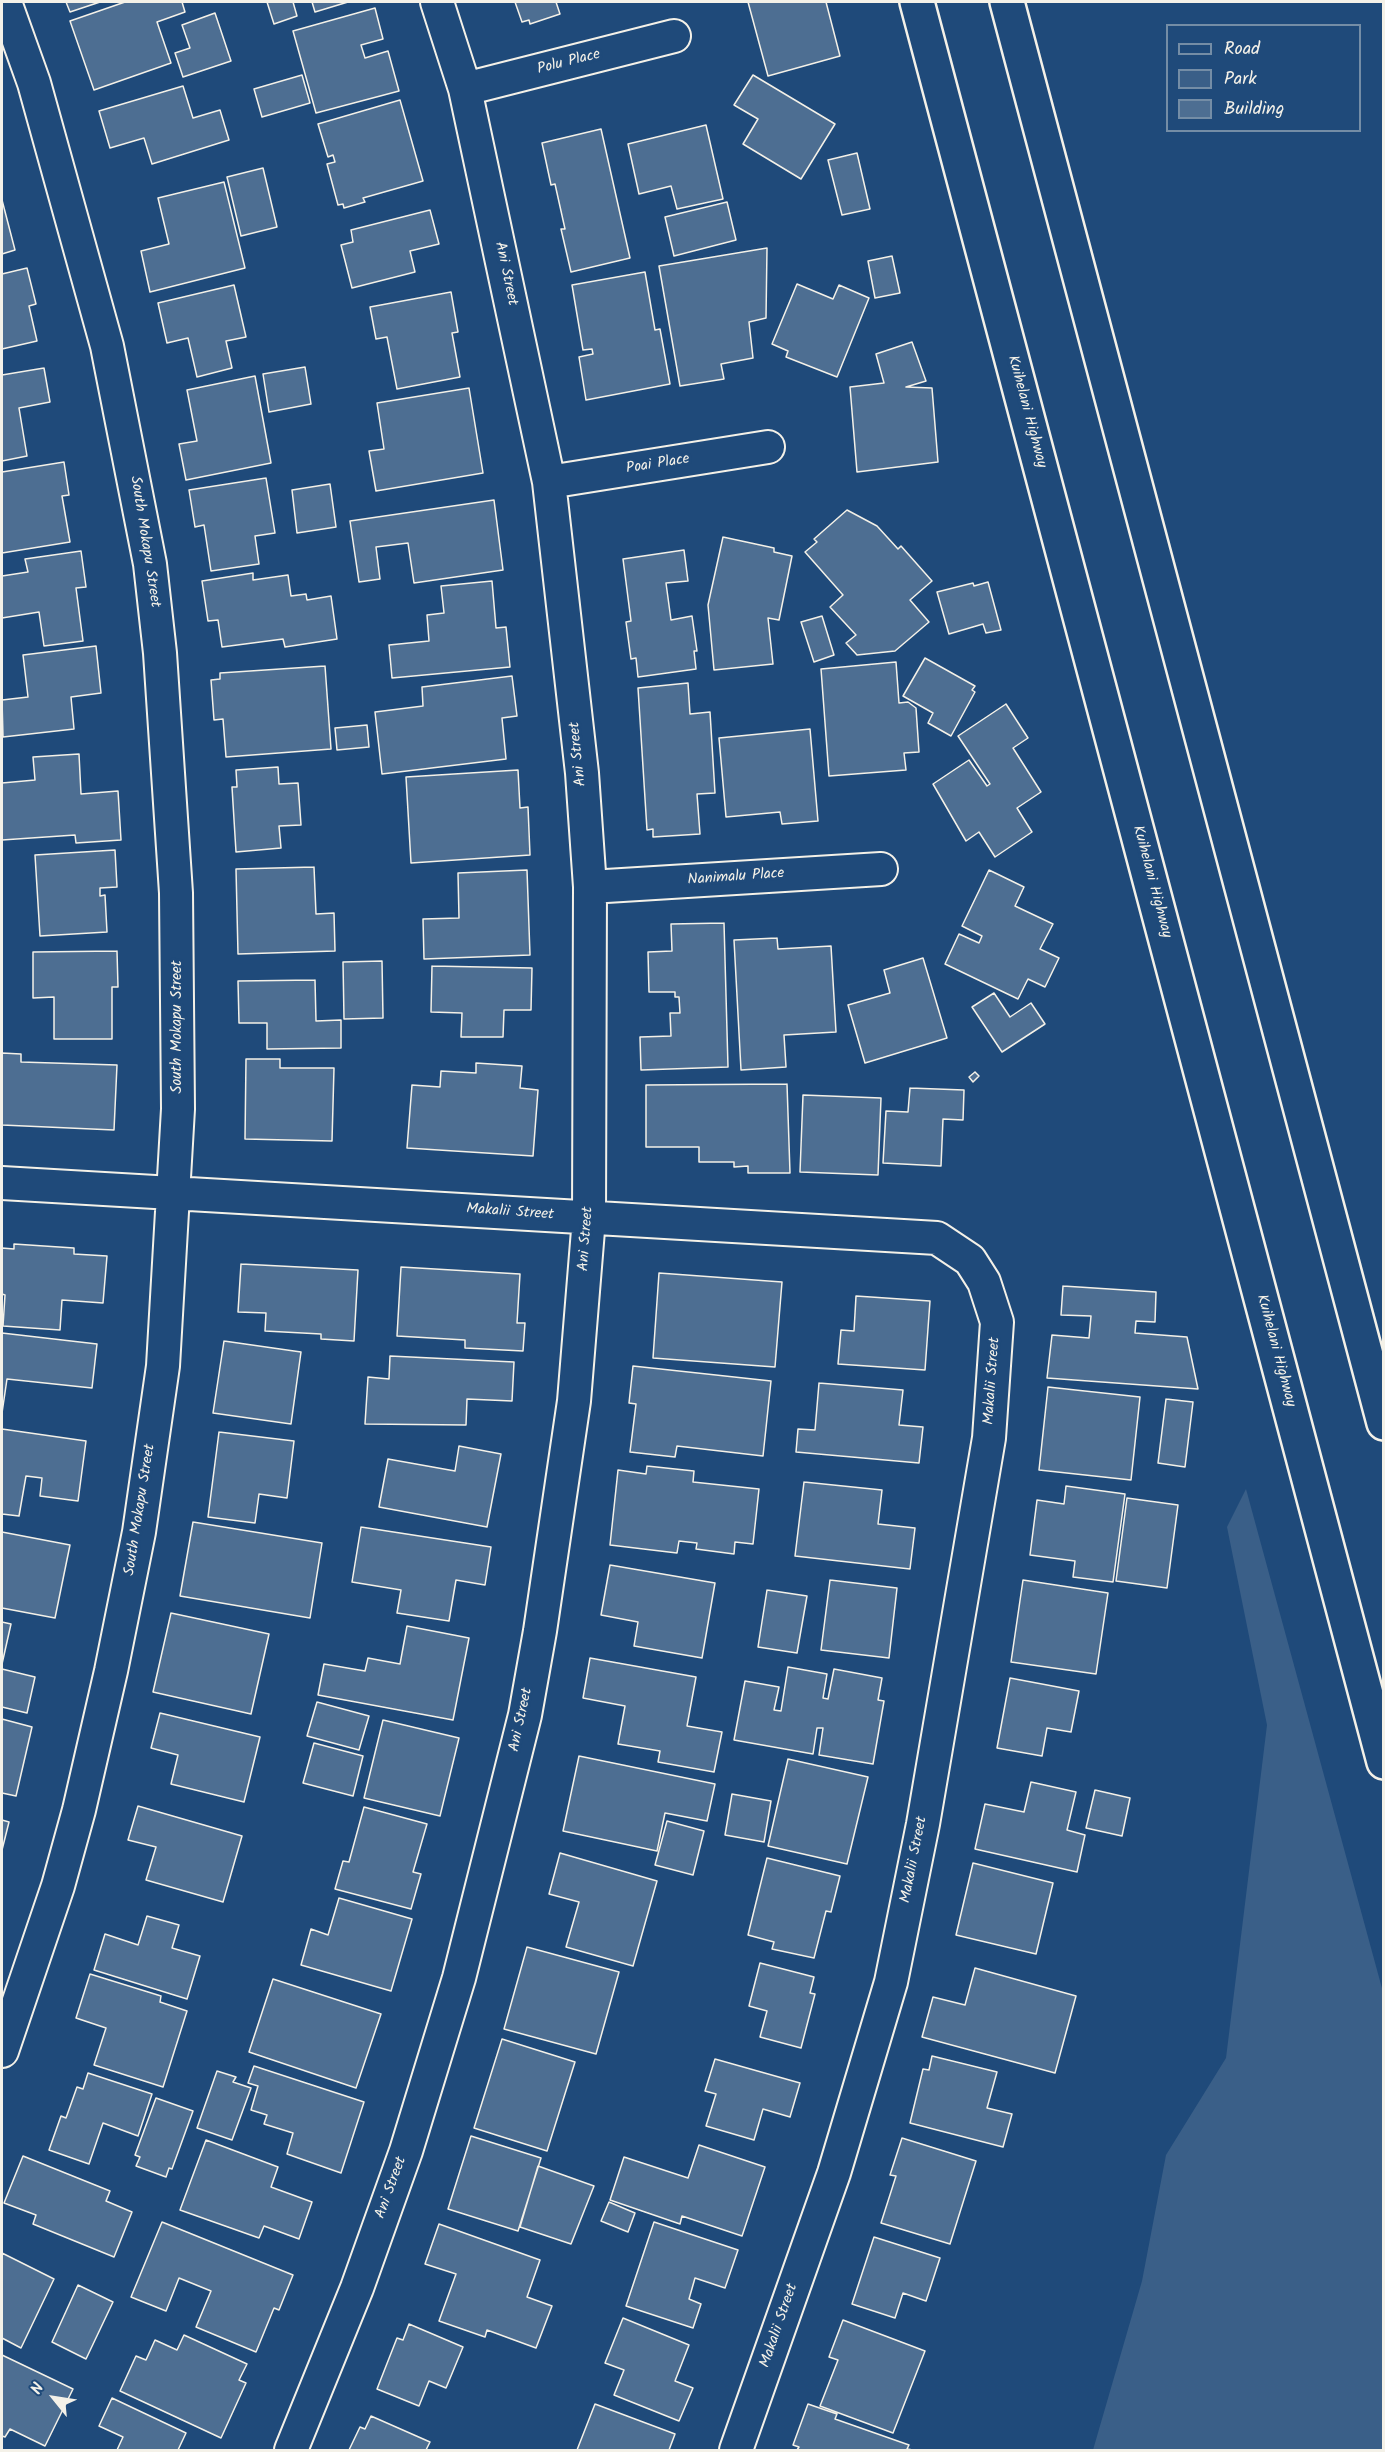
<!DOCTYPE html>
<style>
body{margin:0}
#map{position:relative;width:1385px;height:2452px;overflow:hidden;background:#1f4a7a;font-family:Kalam,sans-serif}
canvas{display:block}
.frame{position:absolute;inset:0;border:3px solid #f4f1e8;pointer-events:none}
.legend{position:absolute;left:1166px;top:24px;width:195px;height:108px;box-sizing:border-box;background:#1f4a7a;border:2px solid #748da6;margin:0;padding:8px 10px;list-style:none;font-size:18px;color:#f4f1e8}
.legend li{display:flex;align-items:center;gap:12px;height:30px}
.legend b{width:30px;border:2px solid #748da6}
.north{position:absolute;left:24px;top:2368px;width:60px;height:60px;-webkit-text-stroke:4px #1f4a7a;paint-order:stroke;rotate:300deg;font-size:16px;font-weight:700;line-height:24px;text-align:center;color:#f4f1e8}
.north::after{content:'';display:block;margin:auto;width:21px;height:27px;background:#f4f1e8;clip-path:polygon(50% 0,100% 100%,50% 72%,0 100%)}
</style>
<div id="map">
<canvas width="1385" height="2452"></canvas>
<div class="frame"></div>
<ul class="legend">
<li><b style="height:8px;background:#1f4a7a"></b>Road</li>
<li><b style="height:16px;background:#3a5f88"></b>Park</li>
<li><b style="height:16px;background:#4d6e92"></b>Building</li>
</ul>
<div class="north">N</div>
</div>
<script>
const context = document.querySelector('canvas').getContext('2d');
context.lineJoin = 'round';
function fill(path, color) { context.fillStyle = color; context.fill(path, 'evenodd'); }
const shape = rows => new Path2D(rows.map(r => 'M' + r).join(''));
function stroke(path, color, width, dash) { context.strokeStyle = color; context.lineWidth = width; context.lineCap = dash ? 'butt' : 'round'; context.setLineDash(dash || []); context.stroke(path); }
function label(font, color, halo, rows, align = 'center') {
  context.font = font + ' Kalam,sans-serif'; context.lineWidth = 6; context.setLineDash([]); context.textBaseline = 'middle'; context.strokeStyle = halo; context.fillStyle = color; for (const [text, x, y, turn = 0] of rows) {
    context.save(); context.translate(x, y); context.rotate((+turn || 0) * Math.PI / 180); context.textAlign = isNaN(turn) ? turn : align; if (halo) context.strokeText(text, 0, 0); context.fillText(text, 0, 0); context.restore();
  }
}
fill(shape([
 [1246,1489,1383,1992,1383,2450,1093,2450,1142,2281,1166,2155,1226,2058,1267,1725,1227,1527]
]), '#3a5f88');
const building = shape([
 [66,2,100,2,70,12,66,2],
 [125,2,182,2,185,12,157,22,171,63,94,90,70,21,125,2],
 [267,2,293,2,297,16,274,24,267,2],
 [312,2,348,2,315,12,312,2],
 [515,2,556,2,560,14,530,24,529,20,522,22,515,2],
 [748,2,826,2,840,56,768,76,748,2],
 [375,8,383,39,361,45,365,58,388,51,399,91,316,113,293,31,375,8],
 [215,13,231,61,183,77,175,53,190,48,182,25,215,13],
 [302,75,310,103,262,117,254,89,302,75],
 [753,75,835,124,801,179,743,144,758,119,734,105,753,75],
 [183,86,193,118,220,110,229,140,152,164,144,138,110,148,99,111,183,86],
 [400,100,423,181,363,198,365,202,344,208,343,204,338,205,327,164,335,162,333,155,328,157,318,124,400,100],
 [706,125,723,199,677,209,671,186,639,194,628,144,706,125],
 [601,129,630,258,571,272,561,229,565,229,555,184,551,185,542,143,601,129],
 [857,153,870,209,842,215,828,160,857,153],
 [263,168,277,227,241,236,227,177,263,168],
 [224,182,245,268,150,292,141,251,169,244,158,198,224,182],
 [2,200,15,250,2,254,2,200],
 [727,202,736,240,674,256,665,217,727,202],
 [430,210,439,244,410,251,415,272,352,288,341,245,353,242,351,230,430,210],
 [767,248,766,318,749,322,753,358,721,364,724,379,680,386,659,266,767,248],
 [892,256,900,293,875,298,868,261,892,256],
 [27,268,36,304,29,306,37,341,2,349,2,274,27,268],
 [645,272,655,330,660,329,670,384,586,400,579,357,593,354,592,349,583,350,572,285,645,272],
 [797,284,833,299,839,285,869,298,837,377,786,357,788,351,772,344,797,284],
 [234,285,246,337,226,341,232,368,197,377,188,338,167,343,158,303,234,285],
 [451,292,458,332,452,333,460,377,397,389,387,337,376,339,370,307,451,292],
 [912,342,926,381,906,387,932,388,938,462,857,472,850,387,884,383,876,354,912,342],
 [305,367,311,404,269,412,263,374,305,367],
 [44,368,50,402,19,408,27,456,2,461,2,375,44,368],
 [255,376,271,463,186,480,179,444,197,441,187,390,255,376],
 [469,388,483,473,376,491,369,451,384,449,377,403,469,388],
 [64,462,69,495,62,496,70,542,2,553,2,472,64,462],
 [266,478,275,533,255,536,259,564,211,571,204,525,195,527,189,490,266,478],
 [330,484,336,527,297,533,292,490,330,484],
 [494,500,503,570,414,583,408,543,376,547,380,579,359,582,350,521,494,500],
 [847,510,877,526,898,549,901,546,932,581,910,600,929,622,895,651,857,655,846,643,856,635,830,607,843,595,805,552,817,542,814,539,847,510],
 [723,537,774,548,774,552,792,556,779,620,768,618,773,664,714,670,708,605,723,537],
 [684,550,688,581,666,583,671,620,692,616,697,651,694,651,696,669,638,677,636,658,631,659,626,622,631,621,623,559,684,550],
 [81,551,86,587,76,588,83,641,44,646,39,612,2,618,2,576,28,572,25,559,81,551],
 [253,573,253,580,288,575,291,596,306,594,307,600,331,596,337,639,285,647,283,639,222,647,218,620,208,621,202,581,253,573],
 [492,581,496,628,506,627,510,667,392,678,389,645,429,641,427,615,444,613,441,586,492,581],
 [988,582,1001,630,986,633,983,624,949,634,937,592,973,583,974,586,988,582],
 [822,616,834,655,814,662,801,622,822,616],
 [96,646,101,693,71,697,74,729,3,737,2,700,28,697,23,655,96,646],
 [925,658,975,686,972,690,975,692,951,736,928,723,933,713,903,696,925,658],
 [896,662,899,703,908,702,916,708,919,752,904,753,906,770,829,776,821,669,896,662],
 [325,666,331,749,226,757,223,719,214,720,211,680,220,679,220,673,325,666],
 [512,676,517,716,502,718,506,759,382,774,375,712,423,706,422,687,512,676],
 [688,683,690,714,710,712,715,793,697,794,700,834,653,837,653,829,647,830,638,688,688,683],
 [1006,704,1028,738,1013,748,1041,792,1017,808,1032,832,995,857,979,832,966,841,933,784,969,760,987,786,990,784,958,736,1006,704],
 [367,725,369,747,337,750,335,728,367,725],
 [810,729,818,821,782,824,780,812,726,817,719,738,810,729],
 [79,754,81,794,118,791,121,840,76,843,75,835,2,840,2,783,35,780,33,757,79,754],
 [278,767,279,784,298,783,301,825,279,826,281,848,236,852,232,787,237,787,236,770,278,767],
 [518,770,520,808,528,807,530,855,411,863,406,777,518,770],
 [115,850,117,887,100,888,100,896,105,895,107,932,40,936,35,855,115,850],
 [314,867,316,914,334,913,335,951,238,954,236,869,314,867],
 [527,870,530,955,424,959,423,919,459,918,458,873,527,870],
 [989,870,1024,887,1015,906,1053,924,1040,949,1059,958,1045,987,1028,979,1018,999,945,964,959,934,979,943,982,936,962,926,989,870],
 [724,923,728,1067,641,1070,640,1037,671,1036,670,1013,680,1013,679,997,675,997,675,992,649,992,648,952,672,951,671,924,724,923],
 [777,938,778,949,831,946,836,1032,784,1035,786,1067,741,1070,734,940,777,938],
 [117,951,118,987,112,987,112,1039,54,1039,54,997,33,998,33,952,117,951],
 [923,958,947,1038,865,1063,848,1005,890,993,884,970,923,958],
 [382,961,383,1018,344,1019,343,962,382,961],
 [432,966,532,968,531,1010,504,1010,503,1037,461,1037,462,1013,431,1012,432,966],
 [315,980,316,1021,341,1020,341,1048,267,1049,267,1023,239,1023,238,981,315,980],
 [994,993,1010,1017,1031,1003,1045,1024,1002,1052,972,1007,994,993],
 [2,1053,21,1054,21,1062,117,1065,114,1130,2,1125,2,1053],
 [246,1059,280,1059,280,1068,334,1068,332,1141,245,1139,246,1059],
 [476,1063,522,1066,520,1088,538,1090,533,1156,407,1148,412,1085,440,1087,441,1071,476,1073,476,1063],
 [975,1072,979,1076,973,1082,969,1077,975,1072],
 [787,1084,790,1173,748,1173,748,1166,734,1167,734,1162,699,1162,699,1147,646,1147,646,1085,787,1084],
 [910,1088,964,1090,963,1120,943,1119,941,1166,883,1163,886,1111,908,1112,910,1088],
 [803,1095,881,1098,878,1175,800,1172,803,1095],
 [14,1244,74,1248,74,1254,107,1256,103,1303,62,1300,60,1330,3,1326,5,1295,2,1294,2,1248,14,1249,14,1244],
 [241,1264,358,1270,354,1341,321,1339,321,1334,265,1331,266,1313,238,1312,241,1264],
 [401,1267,520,1274,517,1323,525,1323,523,1351,465,1348,465,1340,397,1336,401,1267],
 [659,1273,782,1282,775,1367,653,1358,659,1273],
 [1063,1286,1156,1292,1155,1322,1136,1321,1135,1333,1187,1337,1198,1389,1047,1378,1052,1335,1089,1338,1091,1316,1061,1315,1063,1286],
 [856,1296,930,1301,925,1370,838,1364,841,1330,854,1331,856,1296],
 [2,1333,97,1344,92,1388,7,1379,2,1413,2,1333],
 [224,1341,301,1352,291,1424,213,1413,224,1341],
 [390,1356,514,1362,512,1401,467,1399,466,1425,365,1424,368,1377,389,1379,390,1356],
 [633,1366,771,1381,763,1456,677,1446,675,1457,630,1452,636,1404,629,1403,633,1366],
 [819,1383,903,1390,899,1425,923,1427,919,1463,796,1452,798,1429,815,1430,819,1383],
 [1048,1387,1140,1397,1131,1480,1039,1470,1048,1387],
 [1166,1399,1193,1402,1185,1467,1158,1463,1166,1399],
 [2,1429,86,1441,78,1501,40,1496,42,1478,26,1476,19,1516,2,1514,2,1429],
 [219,1432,294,1441,287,1498,259,1494,255,1523,208,1517,219,1432],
 [459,1446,501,1454,487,1527,379,1507,388,1459,455,1471,459,1446],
 [647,1466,694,1471,693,1482,759,1489,753,1544,735,1542,734,1554,696,1549,697,1543,679,1541,677,1553,610,1545,618,1470,646,1474,647,1466],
 [804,1482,882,1490,878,1524,915,1528,910,1569,795,1556,804,1482],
 [1066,1486,1125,1494,1113,1582,1073,1577,1075,1561,1030,1555,1037,1500,1064,1504,1066,1486],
 [1127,1498,1178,1505,1167,1588,1116,1581,1127,1498],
 [193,1522,322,1543,310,1618,180,1596,193,1522],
 [361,1527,491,1547,485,1585,456,1580,449,1621,397,1613,401,1590,352,1582,361,1527],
 [2,1532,70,1545,55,1618,2,1608,2,1532],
 [610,1565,715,1583,702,1658,634,1646,638,1622,601,1615,610,1565],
 [830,1580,897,1588,889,1658,821,1650,830,1580],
 [1023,1580,1108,1593,1096,1674,1011,1662,1023,1580],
 [767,1590,807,1596,797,1653,758,1647,767,1590],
 [171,1613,269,1634,251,1714,153,1692,171,1613],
 [2,1622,11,1624,2,1664,2,1622],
 [407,1626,469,1638,453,1720,318,1695,324,1664,365,1671,368,1658,400,1664,407,1626],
 [590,1658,696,1677,687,1726,722,1732,714,1772,658,1762,660,1751,618,1744,625,1706,583,1698,590,1658],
 [788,1667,827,1674,823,1698,828,1699,834,1669,882,1678,878,1700,884,1701,873,1764,819,1755,823,1728,817,1728,813,1754,734,1740,745,1681,779,1687,774,1710,781,1711,788,1667],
 [2,1669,35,1677,27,1713,2,1707,2,1669],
 [1010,1678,1079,1691,1071,1732,1047,1728,1042,1756,997,1748,1010,1678],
 [317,1702,369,1716,359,1750,307,1736,317,1702],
 [160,1713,260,1737,244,1802,171,1784,178,1755,151,1748,160,1713],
 [2,1719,32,1727,16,1796,2,1793,2,1719],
 [383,1720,459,1738,440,1816,364,1798,383,1720],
 [314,1743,363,1756,353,1796,303,1783,314,1743],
 [579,1756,715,1784,707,1821,665,1813,657,1851,563,1831,579,1756],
 [788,1759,868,1777,847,1864,768,1846,788,1759],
 [1031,1782,1076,1792,1067,1830,1085,1835,1077,1872,975,1849,985,1804,1024,1812,1031,1782],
 [1095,1790,1130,1798,1122,1836,1086,1828,1095,1790],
 [732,1794,771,1801,764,1842,725,1835,732,1794],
 [138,1806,242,1836,223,1902,146,1880,156,1847,128,1840,138,1806],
 [364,1807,427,1824,413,1872,421,1874,411,1909,335,1889,343,1861,349,1862,364,1807],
 [2,1820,9,1822,2,1850,2,1820],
 [667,1821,704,1831,693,1875,655,1865,667,1821],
 [560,1853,657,1881,633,1966,566,1947,579,1902,549,1894,560,1853],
 [767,1858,840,1876,831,1912,826,1911,814,1958,772,1949,774,1942,748,1935,767,1858],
 [973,1863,1053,1883,1036,1954,956,1935,973,1863],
 [339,1898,412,1919,391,1991,301,1965,311,1929,328,1935,339,1898],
 [147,1916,179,1925,172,1948,200,1956,187,1999,94,1970,105,1934,138,1945,147,1916],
 [527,1947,619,1972,596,2054,504,2029,527,1947],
 [760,1963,814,1977,810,1993,815,1994,801,2048,760,2037,767,2011,749,2006,760,1963],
 [975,1968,1076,1996,1055,2073,922,2037,933,1997,965,2005,975,1968],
 [90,1974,161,1996,160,2002,187,2011,163,2087,94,2065,106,2028,76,2018,90,1974],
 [273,1979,381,2014,356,2088,249,2052,273,1979],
 [502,2039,575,2062,547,2151,474,2128,502,2039],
 [932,2056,997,2072,987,2108,1012,2114,1003,2147,910,2123,923,2069,929,2070,932,2056],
 [715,2059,800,2083,790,2117,763,2109,754,2140,706,2126,716,2094,705,2091,715,2059],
 [254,2066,364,2102,341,2173,287,2154,293,2133,264,2124,267,2115,251,2110,258,2086,248,2083,254,2066],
 [217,2071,236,2077,233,2082,251,2088,232,2140,197,2128,217,2071],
 [88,2073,152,2094,138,2136,103,2123,89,2164,49,2150,61,2116,66,2118,77,2087,83,2089,88,2073],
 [156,2098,193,2111,172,2169,169,2168,166,2177,136,2166,140,2157,135,2155,156,2098],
 [471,2136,541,2158,518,2231,448,2209,471,2136],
 [902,2138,976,2161,950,2244,881,2223,896,2176,890,2175,902,2138],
 [206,2140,278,2167,271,2187,312,2202,299,2239,264,2226,259,2238,180,2210,206,2140],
 [699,2145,765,2167,742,2236,682,2216,680,2224,610,2200,624,2157,688,2178,699,2145],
 [23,2156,110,2191,106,2201,132,2212,114,2257,33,2224,36,2215,4,2203,23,2156],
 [538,2166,594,2186,571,2244,520,2227,538,2166],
 [609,2202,635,2213,628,2232,601,2221,609,2202],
 [162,2222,293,2275,279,2310,274,2308,256,2352,196,2327,211,2291,179,2278,166,2311,131,2297,162,2222],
 [654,2222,738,2250,725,2288,695,2278,689,2299,701,2304,693,2328,626,2306,654,2222],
 [439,2224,540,2260,527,2297,552,2306,536,2348,487,2330,485,2337,439,2321,456,2274,425,2264,439,2224],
 [874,2237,940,2258,926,2301,903,2293,895,2318,852,2304,874,2237],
 [2,2253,54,2279,21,2348,2,2338,2,2253],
 [78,2285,113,2302,86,2359,52,2342,78,2285],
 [623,2318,689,2345,675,2381,693,2388,679,2421,614,2395,624,2370,605,2363,623,2318],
 [843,2320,925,2351,893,2433,820,2406,838,2360,829,2357,843,2320],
 [409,2324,463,2347,446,2388,429,2381,419,2406,377,2389,397,2338,403,2340,409,2324],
 [184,2335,247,2364,239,2380,246,2383,221,2438,120,2391,136,2356,146,2360,155,2340,177,2350,184,2335],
 [2,2355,73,2389,45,2446,10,2429,5,2437,2,2436,2,2355],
 [112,2398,186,2433,178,2450,117,2450,123,2437,99,2426,112,2398],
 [595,2404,675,2434,669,2450,577,2450,595,2404],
 [808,2404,837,2414,835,2419,909,2445,907,2449,913,2450,797,2450,799,2447,793,2445,808,2404],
 [371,2416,430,2442,426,2450,349,2450,360,2427,365,2429,371,2416]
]);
fill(building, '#4d6e92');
stroke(building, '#f4f1e8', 1.5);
const minor = shape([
 [465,89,674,36],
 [549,482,768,447],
 [590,887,881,869],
 [2,1183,937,1238,970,1260,984,1282,997,1322,989,1438,923,1824,891,1982,834,2173,736,2450],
 [2,2051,58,1886,79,1810,111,1671,139,1532,163,1366,178,1109,176,893,160,653,150,564,107,346,34,83,5,2],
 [291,2450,357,2288,406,2151,459,1978,525,1715,540,1631,574,1401,589,1218,590,887,582,773,549,482,465,89,437,2]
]);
const major = shape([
 [917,2,1384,1762],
 [1007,2,1384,1423]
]);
stroke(minor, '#f4f1e8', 36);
stroke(major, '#f4f1e8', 38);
stroke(minor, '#1f4a7a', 32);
stroke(major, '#1f4a7a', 33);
label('15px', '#f4f1e8', '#1f4a7a', [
 ["Polu Place",569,63,-14],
 ["Ani Street",505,274,78],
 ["Kuihelani Highway",1026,412,75],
 ["Poai Place",658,465,-9],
 ["South Mokapu Street",144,542,81],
 ["Ani Street",579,754,-96],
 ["Nanimalu Place",736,878,-4],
 ["Kuihelani Highway",1151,882,75],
 ["South Mokapu Street",178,1027,-90],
 ["Makalii Street",510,1213,4],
 ["Ani Street",587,1239,-86],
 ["Kuihelani Highway",1275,1351,75],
 ["Makalii Street",993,1381,-86],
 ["South Mokapu Street",141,1510,-81],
 ["Ani Street",522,1720,-78],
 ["Makalii Street",915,1860,-79],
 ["Ani Street",392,2188,-70],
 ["Makalii Street",780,2326,-71]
]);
</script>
